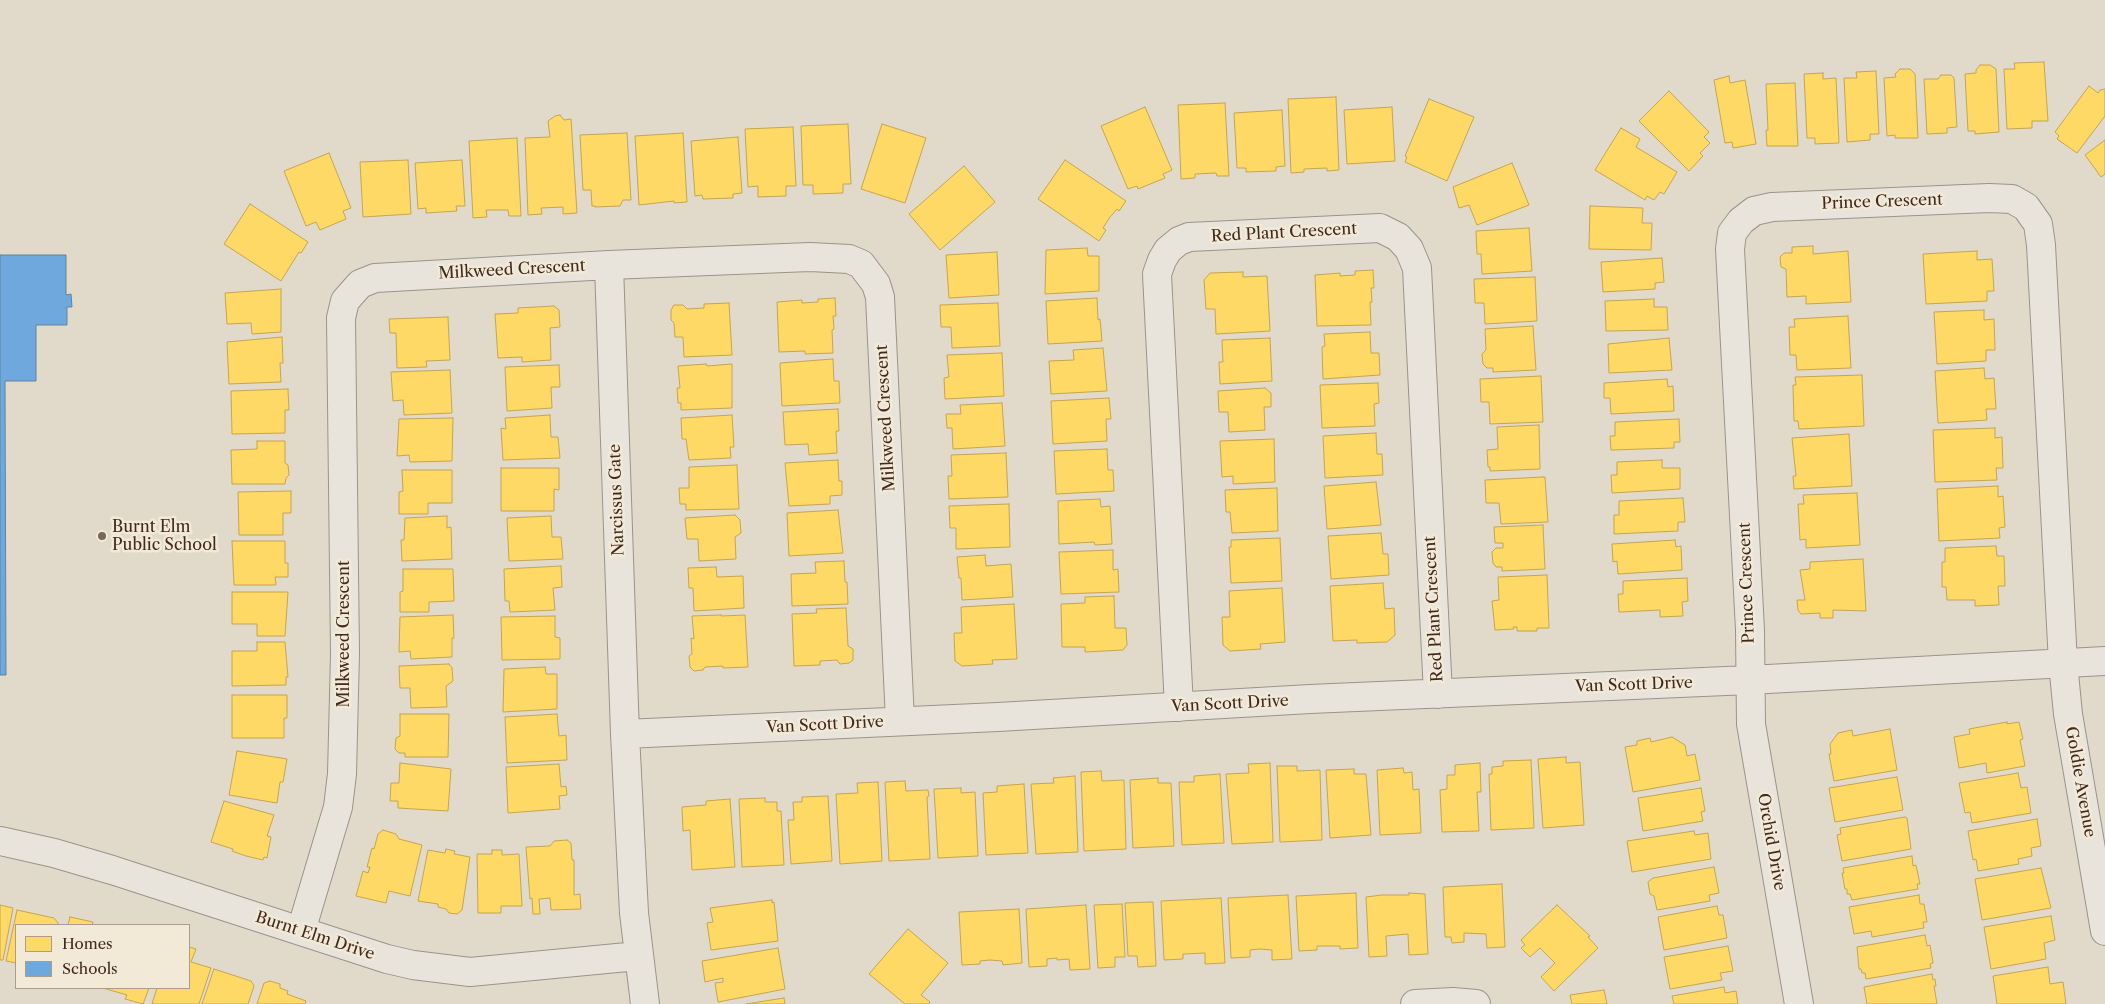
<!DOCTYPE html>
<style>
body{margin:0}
#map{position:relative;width:2105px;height:1004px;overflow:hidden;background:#e1daca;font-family:"Libre Caslon Text",serif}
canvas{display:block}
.legend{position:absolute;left:15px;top:924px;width:175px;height:65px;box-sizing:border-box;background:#f2e9d6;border:1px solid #ab9c8d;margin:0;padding:6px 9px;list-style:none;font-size:15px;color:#412920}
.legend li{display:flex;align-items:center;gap:10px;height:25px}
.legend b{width:25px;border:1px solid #ab9c8d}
</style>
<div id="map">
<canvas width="2105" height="1004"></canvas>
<ul class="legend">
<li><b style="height:14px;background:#ffd966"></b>Homes</li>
<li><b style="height:14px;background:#6fa8dc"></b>Schools</li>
</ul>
</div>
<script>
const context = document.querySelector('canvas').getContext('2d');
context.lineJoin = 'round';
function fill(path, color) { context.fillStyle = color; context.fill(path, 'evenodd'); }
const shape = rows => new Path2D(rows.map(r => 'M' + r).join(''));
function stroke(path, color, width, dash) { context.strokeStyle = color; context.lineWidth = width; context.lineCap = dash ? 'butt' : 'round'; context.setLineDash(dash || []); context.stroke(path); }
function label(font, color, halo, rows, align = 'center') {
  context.font = font + ' "Libre Caslon Text",serif'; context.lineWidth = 5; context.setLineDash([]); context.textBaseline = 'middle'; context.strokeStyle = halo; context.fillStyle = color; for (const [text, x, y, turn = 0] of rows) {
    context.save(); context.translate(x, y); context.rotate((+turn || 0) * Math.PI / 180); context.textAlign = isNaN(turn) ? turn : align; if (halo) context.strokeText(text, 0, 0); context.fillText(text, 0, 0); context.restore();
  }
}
const homes = shape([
 [2044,62,2048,121,2032,121,2032,128,2007,129,2004,69,2015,69,2014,63,2044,62],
 [1980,65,1990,65,1996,69,1999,132,1975,134,1975,131,1968,131,1965,74,1976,73,1976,70,1980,65],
 [1900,69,1910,69,1915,74,1918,138,1895,138,1895,135,1887,136,1884,78,1896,77,1895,74,1900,69],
 [1876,71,1879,134,1870,134,1870,140,1847,142,1844,78,1857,78,1856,72,1876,71],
 [1823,73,1823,79,1836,78,1839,143,1815,144,1815,138,1807,138,1804,74,1823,73],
 [1941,75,1951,75,1954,78,1957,127,1947,128,1947,133,1927,134,1924,79,1938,79,1941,75],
 [1729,76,1730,83,1745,80,1756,144,1733,148,1732,142,1725,143,1714,80,1729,76],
 [1795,83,1798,146,1767,146,1766,130,1768,130,1766,84,1795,83],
 [2089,86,2098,93,2100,90,2105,89,2105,116,2077,153,2057,139,2059,136,2055,132,2089,86],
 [1669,91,1709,132,1704,137,1710,143,1700,153,1703,156,1689,171,1639,121,1669,91],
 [1336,97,1339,170,1327,171,1327,168,1304,169,1304,172,1291,173,1288,99,1336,97],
 [1429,99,1474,117,1447,181,1405,162,1407,157,1405,156,1429,99],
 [1225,103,1229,176,1217,176,1216,173,1195,174,1195,178,1181,179,1178,105,1225,103],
 [1145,107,1172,170,1163,174,1165,178,1138,189,1137,186,1128,189,1101,126,1145,107],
 [1392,107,1395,161,1347,164,1344,110,1392,107],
 [1282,110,1285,166,1276,167,1276,171,1246,172,1246,168,1237,168,1234,113,1282,110],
 [560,115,564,120,571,119,577,213,563,214,563,207,541,208,542,214,528,215,525,138,550,137,548,121,555,116,560,115],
 [848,124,851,184,843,184,843,193,813,194,813,185,803,185,801,126,848,124],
 [882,124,926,138,905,203,861,189,882,124],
 [793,127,796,186,786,186,786,196,758,197,758,186,748,187,745,129,793,127],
 [1621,128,1640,139,1636,147,1677,172,1664,194,1660,192,1654,200,1647,196,1645,200,1595,170,1621,128],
 [627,133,631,200,623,200,620,206,595,207,595,206,592,206,591,190,583,190,580,135,627,133],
 [683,133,687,202,674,203,674,201,639,205,635,136,683,133],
 [738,137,742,193,733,194,733,198,703,199,702,195,695,196,691,141,738,137],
 [517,138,521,216,509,216,508,210,486,210,487,217,473,218,469,141,517,138],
 [2105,140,2105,174,2101,177,2085,155,2105,140],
 [329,153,351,208,343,211,346,219,320,230,316,222,306,226,284,171,329,153],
 [408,160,411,214,363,217,360,162,408,160],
 [462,160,465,206,456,206,457,211,426,213,426,208,418,209,415,163,462,160],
 [1065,160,1126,201,1119,211,1117,209,1110,217,1103,228,1106,230,1099,241,1038,199,1065,160],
 [1512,163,1529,205,1477,225,1469,205,1459,208,1453,187,1512,163],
 [964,166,995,202,940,250,909,214,964,166],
 [250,204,308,242,301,253,299,252,281,281,224,244,250,204],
 [1590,206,1643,208,1642,223,1652,223,1651,250,1589,249,1590,206],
 [1529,228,1532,271,1482,274,1481,254,1477,254,1476,231,1529,228],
 [1813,246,1813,254,1848,251,1851,302,1806,304,1806,296,1787,297,1786,269,1781,267,1780,257,1784,253,1792,253,1792,247,1813,246],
 [1087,248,1088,256,1099,256,1099,291,1045,294,1046,250,1087,248],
 [1977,251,1977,260,1992,259,1994,291,1987,291,1987,301,1926,304,1923,254,1977,251],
 [997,252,999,295,949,298,946,255,997,252],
 [1662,258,1664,282,1655,283,1655,289,1603,292,1601,262,1662,258],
 [1373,270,1374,288,1371,288,1372,302,1370,302,1371,325,1317,326,1315,275,1340,273,1340,276,1355,275,1355,271,1373,270],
 [1243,272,1243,277,1267,276,1270,331,1216,334,1215,309,1206,309,1204,280,1210,273,1243,272],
 [1535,277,1537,321,1485,324,1484,303,1475,303,1474,279,1535,277],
 [281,289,281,332,252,334,251,323,227,324,225,293,281,289],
 [835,298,836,316,833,316,834,329,832,330,833,353,805,354,805,351,779,352,777,302,802,300,802,303,818,302,818,299,835,298],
 [1097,298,1098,320,1100,319,1102,341,1048,344,1046,301,1097,298],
 [1654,299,1654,307,1667,307,1668,330,1606,331,1605,301,1654,299],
 [729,303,732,355,684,357,683,337,675,337,674,323,671,320,671,310,674,305,683,305,687,309,704,308,704,304,729,303],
 [998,303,1000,346,952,348,951,327,941,327,940,305,998,303],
 [554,306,559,310,560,327,550,328,551,360,522,362,522,357,498,358,495,314,518,313,518,308,554,306],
 [1984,310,1984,320,1994,319,1995,350,1986,350,1986,361,1937,364,1934,312,1984,310],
 [1848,316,1851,368,1797,370,1796,355,1790,355,1789,327,1795,327,1794,319,1848,316],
 [448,317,450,360,426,361,427,367,397,368,396,333,390,333,389,319,448,317],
 [1533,326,1536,370,1493,372,1493,368,1487,368,1483,364,1482,354,1486,350,1485,329,1533,326],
 [1370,332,1371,353,1379,353,1380,375,1323,379,1322,347,1325,346,1324,334,1370,332],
 [282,337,283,363,280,363,281,382,229,384,227,342,282,337],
 [1270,338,1272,381,1220,384,1219,362,1223,362,1222,340,1270,338],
 [1669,338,1672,370,1609,373,1608,344,1669,338],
 [1103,348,1107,391,1051,394,1049,361,1074,360,1073,350,1103,348],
 [1002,353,1004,396,945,399,944,378,949,377,947,355,1002,353],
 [833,359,834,381,839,381,840,403,782,406,780,363,833,359],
 [706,364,707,366,732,364,732,408,681,410,681,403,678,403,677,388,680,388,678,366,706,364],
 [559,365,560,387,551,387,552,408,507,411,505,367,559,365],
 [1984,368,1985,379,1994,378,1996,409,1986,409,1987,420,1938,423,1935,371,1984,368],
 [450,370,452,413,404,415,403,400,393,401,391,372,450,370],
 [1862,375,1864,426,1799,429,1798,421,1794,421,1793,385,1796,385,1795,377,1862,375],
 [1541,376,1543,422,1490,424,1489,402,1481,402,1480,379,1541,376],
 [1667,379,1668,387,1673,386,1674,411,1611,414,1610,398,1604,398,1604,383,1667,379],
 [1378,383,1379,403,1374,404,1375,426,1322,428,1320,385,1378,383],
 [1265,388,1271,393,1271,407,1264,407,1265,430,1229,432,1228,412,1219,412,1218,391,1265,388],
 [288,389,289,410,285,410,285,433,232,434,231,391,288,389],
 [1109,398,1111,419,1106,419,1107,441,1053,444,1051,401,1109,398],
 [1002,403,1005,446,953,449,952,428,947,428,946,414,961,414,960,405,1002,403],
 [838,409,839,431,836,431,837,453,809,455,808,444,785,445,783,412,838,409],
 [550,415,551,437,558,437,560,458,503,460,501,428,506,429,505,418,550,415],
 [732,415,734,447,730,447,731,458,689,460,686,439,682,439,681,418,732,415],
 [453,418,452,461,410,462,409,455,397,456,399,419,453,418],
 [1679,419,1680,442,1674,442,1674,448,1611,450,1610,436,1615,436,1615,422,1679,419],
 [1539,425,1540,469,1490,471,1490,467,1488,467,1487,450,1498,449,1497,427,1539,425],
 [1995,428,1995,438,2002,437,2003,468,1996,468,1997,480,1935,482,1933,430,1995,428],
 [1376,433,1377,454,1382,454,1383,475,1325,478,1323,436,1376,433],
 [1849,434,1852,486,1794,489,1793,476,1796,476,1792,438,1849,434],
 [1274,439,1275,482,1233,484,1233,476,1222,477,1220,441,1274,439],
 [257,441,285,441,285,463,288,465,289,475,286,478,285,484,232,484,231,450,257,449,257,441],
 [1107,449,1108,470,1113,470,1114,491,1056,494,1054,451,1107,449],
 [1006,453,1008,497,949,499,948,476,952,476,951,455,1006,453],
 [838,460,839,481,842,481,842,495,830,496,830,504,789,506,785,463,838,460],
 [1662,460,1662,468,1680,468,1680,489,1612,493,1611,475,1617,475,1617,462,1662,460],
 [737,465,739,509,686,510,686,504,680,504,679,488,689,488,689,467,737,465],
 [501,468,559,468,559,490,554,489,554,511,501,511,501,468],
 [402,470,452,470,452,503,428,503,428,514,399,514,399,492,403,491,402,470],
 [1543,477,1545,477,1548,522,1501,524,1499,503,1486,503,1485,480,1543,477],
 [1376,482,1381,525,1327,529,1324,486,1376,482],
 [1998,486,1998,497,2003,496,2005,527,1999,528,2000,538,1939,541,1937,489,1998,486],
 [1277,488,1278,531,1232,533,1230,512,1226,512,1225,490,1277,488],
 [291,491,291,513,283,513,283,535,239,535,238,492,291,491],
 [1857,493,1860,545,1806,548,1806,539,1800,540,1798,504,1804,504,1803,495,1857,493],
 [1683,498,1685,522,1678,522,1678,531,1614,534,1614,515,1619,515,1619,501,1683,498],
 [1100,499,1101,507,1110,506,1112,544,1095,545,1094,542,1059,544,1058,501,1100,499],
 [1009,504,1010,547,956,549,956,528,950,528,949,506,1009,504],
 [838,510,843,553,789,556,787,513,838,510],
 [735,515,740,520,741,533,735,537,736,559,699,561,698,539,687,539,685,518,735,515],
 [447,516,447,528,451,527,452,559,402,561,401,540,404,540,405,518,447,516],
 [551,516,552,537,561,537,563,559,509,561,507,518,551,516],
 [1543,525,1545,569,1502,571,1502,567,1496,567,1493,563,1492,552,1496,548,1503,548,1503,543,1495,543,1494,527,1543,525],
 [1381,533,1383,554,1388,554,1389,575,1331,579,1328,536,1381,533],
 [1280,538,1282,581,1231,583,1229,547,1231,547,1231,540,1280,538],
 [1675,540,1676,547,1681,546,1682,570,1618,574,1617,561,1613,562,1612,544,1675,540],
 [232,541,285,541,285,563,288,563,288,577,275,577,276,585,234,585,232,541],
 [1996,546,1997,556,2004,556,2005,586,1998,586,1999,605,1975,606,1975,600,1947,600,1946,587,1942,587,1942,562,1945,562,1945,548,1996,546],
 [1113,550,1113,570,1118,569,1119,592,1061,594,1059,552,1113,550],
 [985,555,986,566,1011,564,1013,597,962,600,961,578,959,578,957,557,985,555],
 [1863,559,1866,611,1833,610,1833,618,1820,618,1820,613,1801,614,1798,610,1797,600,1805,600,1800,570,1810,569,1810,562,1863,559],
 [844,561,845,582,847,582,848,604,792,606,791,574,816,573,815,562,844,561],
 [561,566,562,587,553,588,555,610,510,612,509,601,505,601,504,569,561,566],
 [716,567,717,577,743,576,744,608,694,611,693,588,689,588,688,568,716,567],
 [403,569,453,569,454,601,429,602,429,612,400,612,400,592,403,591,403,569],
 [1547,575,1549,628,1537,628,1537,631,1517,631,1517,627,1513,627,1514,629,1495,630,1492,601,1499,600,1498,577,1547,575],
 [1687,578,1688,601,1682,602,1683,616,1660,617,1660,610,1619,612,1618,594,1623,594,1623,581,1687,578],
 [1383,583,1385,609,1394,608,1395,635,1387,642,1357,643,1357,640,1333,641,1330,586,1383,583],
 [1282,588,1285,642,1260,644,1261,649,1230,651,1223,645,1222,617,1230,617,1229,591,1282,588],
 [232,592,288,592,285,636,257,636,257,624,232,624,232,592],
 [1114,596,1115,628,1126,628,1127,645,1123,650,1085,652,1085,647,1062,647,1061,604,1085,603,1085,597,1114,596],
 [1014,604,1017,659,992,660,993,664,962,666,955,661,954,633,962,633,961,607,1014,604],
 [846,608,848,646,853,649,853,660,849,663,840,664,837,660,820,661,820,665,794,666,792,614,817,613,816,609,846,608],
 [453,615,454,638,452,638,452,657,411,659,410,651,399,652,400,617,453,615],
 [721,615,721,616,745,615,748,667,723,668,723,666,705,667,703,670,694,671,690,667,689,656,692,654,691,638,694,639,692,616,721,615],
 [555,616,555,637,560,638,560,659,502,660,501,617,555,616],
 [257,642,285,642,288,677,286,677,286,685,232,686,232,651,257,651,257,642],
 [449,664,452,668,453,681,446,686,447,707,411,708,410,688,400,688,399,666,449,664],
 [545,667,546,674,557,674,557,709,503,712,504,669,545,667],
 [232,695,287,695,287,718,284,718,284,738,232,738,232,695],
 [400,714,449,714,448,757,405,757,405,753,399,753,395,749,396,738,400,736,400,714],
 [557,714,559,736,566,735,567,760,507,763,505,717,557,714],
 [2007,722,2007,724,2019,722,2023,739,2020,740,2025,766,1987,773,1986,763,1959,768,1954,737,1970,734,1969,729,2007,722],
 [1890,729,1897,770,1834,781,1829,754,1831,754,1830,744,1838,733,1852,730,1853,736,1890,729],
 [1672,737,1685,745,1687,756,1695,754,1700,780,1633,792,1625,747,1637,745,1637,741,1650,738,1651,742,1672,737],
 [237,751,287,759,283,782,280,782,277,803,229,795,237,751],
 [1566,757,1566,763,1580,762,1584,825,1543,828,1538,759,1566,757],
 [1531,760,1534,828,1491,830,1489,774,1492,774,1492,767,1503,766,1503,761,1531,760],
 [400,763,451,769,448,811,398,808,398,801,390,801,391,783,399,783,400,763],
 [1270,763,1273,842,1232,844,1226,774,1249,773,1248,764,1270,763],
 [1480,763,1481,792,1477,792,1479,831,1442,832,1440,790,1447,789,1447,775,1455,775,1455,765,1480,763],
 [559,764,561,787,566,786,567,795,559,796,560,809,508,813,506,767,559,764],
 [1277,766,1297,766,1297,771,1320,770,1322,840,1280,842,1277,766],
 [1403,768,1404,773,1412,772,1413,790,1419,789,1421,833,1380,835,1377,770,1403,768],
 [1354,769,1354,774,1366,774,1371,835,1330,838,1326,770,1354,769],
 [1101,771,1102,781,1124,780,1126,849,1084,851,1081,772,1101,771],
 [2018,773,2021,788,2027,787,2031,813,1972,823,1970,812,1965,813,1959,783,2018,773],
 [1220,774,1224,843,1182,845,1179,782,1194,782,1194,776,1220,774],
 [1075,776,1078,852,1036,854,1031,784,1054,783,1053,778,1075,776],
 [1897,777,1903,810,1835,822,1829,788,1897,777],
 [1158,778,1158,783,1171,783,1174,846,1133,848,1130,780,1158,778],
 [905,781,906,791,928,790,929,796,927,797,930,859,889,861,885,782,905,781],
 [878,782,882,861,840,864,836,794,858,793,857,783,878,782],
 [1024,784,1028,853,986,855,983,793,997,792,997,786,1024,784],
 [961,788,961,793,975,792,978,856,938,858,934,789,961,788],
 [1701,788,1705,811,1701,812,1703,821,1643,831,1638,798,1701,788],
 [828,796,832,861,791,864,788,820,794,820,793,802,802,802,802,797,828,796],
 [765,798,765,802,777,802,777,811,781,811,784,865,742,867,739,799,765,798],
 [730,799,735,867,692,870,690,830,683,831,682,807,706,805,706,801,730,799],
 [224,801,274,815,267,836,271,837,267,858,264,857,263,860,246,856,232,851,233,849,211,842,224,801],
 [1905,817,1907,818,1911,849,1842,861,1837,835,1841,834,1840,828,1905,817],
 [2037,819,2041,846,2031,848,2032,856,2018,859,2019,864,1978,871,1976,859,1973,860,1968,831,2037,819],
 [383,830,396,834,399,839,422,845,410,896,389,891,386,903,356,896,363,871,368,873,370,867,367,867,372,848,374,849,378,834,383,830],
 [1694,831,1695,835,1708,833,1711,859,1632,872,1627,841,1694,831],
 [567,840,571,843,572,860,574,860,574,895,580,894,581,909,551,910,550,898,539,899,540,914,533,914,532,898,530,899,526,847,550,846,554,841,567,840],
 [446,849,455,851,454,854,470,857,462,910,457,914,449,913,446,909,438,907,438,904,418,901,428,850,445,853,446,849],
 [492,850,502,850,502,855,519,854,522,906,501,906,501,913,478,913,477,854,492,854,492,850],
 [1912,856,1913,866,1916,865,1920,884,1917,884,1918,889,1852,900,1850,894,1847,894,1847,889,1845,889,1842,873,1844,873,1843,868,1912,856],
 [1714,867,1719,893,1709,895,1710,901,1657,910,1654,896,1650,894,1648,882,1653,878,1714,867],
 [2041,868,2051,908,1982,920,1975,879,2041,868],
 [1502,884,1505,947,1487,948,1486,934,1464,933,1464,942,1452,943,1451,937,1445,937,1443,887,1502,884],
 [1356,893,1358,948,1340,949,1340,946,1317,946,1317,950,1299,951,1296,896,1356,893],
 [1409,893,1425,894,1428,954,1409,955,1408,934,1386,936,1387,956,1369,957,1366,897,1382,895,1409,895,1409,893],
 [1288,895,1292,959,1272,960,1272,950,1259,949,1250,950,1250,957,1231,958,1228,898,1288,895],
 [1919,895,1920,904,1924,904,1927,922,1923,922,1924,928,1872,937,1871,931,1854,934,1849,907,1919,895],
 [1221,898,1225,963,1205,964,1205,953,1183,954,1183,959,1164,960,1161,901,1221,898],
 [772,900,772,903,774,902,778,941,711,950,707,923,713,922,710,908,772,900],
 [1150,902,1153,902,1156,966,1138,967,1137,956,1128,956,1125,903,1150,902],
 [1122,904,1125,957,1115,957,1115,967,1098,968,1094,905,1122,904],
 [0,905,13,908,3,960,0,960,0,905],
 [1086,905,1090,969,1070,970,1069,959,1057,960,1057,958,1047,959,1047,966,1029,967,1026,909,1086,905],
 [1557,905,1590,936,1588,937,1598,948,1554,991,1541,977,1555,963,1540,948,1530,957,1521,948,1525,945,1521,940,1557,905],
 [1717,906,1719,915,1723,915,1727,938,1664,950,1658,917,1717,906],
 [1019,909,1022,963,1003,965,1002,961,990,960,980,961,980,964,962,965,959,912,1019,909],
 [17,910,54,918,58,923,58,925,16,925,16,963,6,961,17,910],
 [2051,916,2055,940,2044,943,2046,959,1991,969,1984,927,2051,916],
 [70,917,93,922,92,925,68,925,70,917],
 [908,929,948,963,921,995,930,1002,928,1004,905,1004,869,974,908,929],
 [1925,935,1927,946,1930,945,1933,963,1930,964,1931,968,1866,979,1865,973,1862,973,1861,969,1859,969,1857,947,1925,935],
 [1728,946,1733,971,1720,973,1722,980,1670,989,1664,957,1728,946],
 [189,947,196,949,191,962,211,968,199,1004,152,1004,157,988,189,988,189,947],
 [778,948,785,989,718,1002,715,983,723,982,723,978,705,982,702,961,778,948],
 [2048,967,2050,984,2063,982,2066,1004,1997,1004,1993,976,2048,967],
 [214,969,251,981,254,986,248,1004,202,1004,214,969],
 [1932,974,1933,980,1935,979,1936,986,1934,986,1937,1004,1867,1004,1864,987,1932,974],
 [270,981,280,984,280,988,288,991,287,994,306,1001,305,1004,257,1004,264,983,270,981],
 [1724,987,1725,993,1736,991,1738,1004,1674,1004,1672,996,1724,987],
 [103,988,149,988,143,1004,125,999,127,995,103,988],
 [1604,990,1607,1004,1572,1004,1570,995,1604,990],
 [784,998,785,1004,746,1004,784,998]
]);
fill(homes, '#ffd966');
stroke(homes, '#c6a451', 1);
const schools = shape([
 [0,255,66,255,66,295,71,294,72,307,67,307,67,325,36,325,36,381,5,381,6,675,0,675,0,255]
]);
fill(schools, '#6fa8dc');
stroke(schools, '#6182a4', 1);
const minor = shape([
 [609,265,625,734,634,913,645,1004],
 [1179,707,1157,274,1162,260,1168,250,1179,241,1189,237,1380,228,1398,237,1409,249,1417,268,1438,694],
 [625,734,998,717,1310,699,1749,680,2105,661],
 [0,841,54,853,112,870,387,959,413,965,470,972,638,956],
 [301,931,338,807,342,774,345,654,341,318,345,301,360,284,375,278,609,265,810,257,849,259,861,264,876,284,880,297,900,721],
 [1415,1004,1453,1002,1476,1004],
 [1799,1004,1751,724,1750,630,1730,249,1732,233,1741,221,1754,211,1772,207,1989,198,2012,199,2026,207,2038,224,2041,245,2063,663,2068,714,2105,931]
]);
stroke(minor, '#9a9389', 30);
stroke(minor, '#e8e4dc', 28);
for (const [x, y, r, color] of [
 [102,536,5,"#79675c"]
]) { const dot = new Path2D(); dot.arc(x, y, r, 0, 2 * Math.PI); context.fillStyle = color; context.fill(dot); stroke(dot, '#f2e9d6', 2); }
label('16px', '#412920', '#f2e9d6', [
 ["Prince Crescent",1882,202,-2],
 ["Red Plant Crescent",1284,233,-3],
 ["Milkweed Crescent",512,270,-3],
 ["Milkweed Crescent",886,418,-93],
 ["Narcissus Gate",617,500,-92],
 ["Prince Crescent",1747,583,-92],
 ["Red Plant Crescent",1434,609,-93],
 ["Milkweed Crescent",344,634,-90],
 ["Van Scott Drive",1634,685,-2],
 ["Van Scott Drive",1230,704,-3],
 ["Van Scott Drive",825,725,-3],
 ["Goldie Avenue",2080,782,80],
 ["Orchid Drive",1771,842,80],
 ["Burnt Elm Drive",315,936,18]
]);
label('16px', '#412920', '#f2e9d6', [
 ["Burnt Elm",112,527],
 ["Public School",112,545]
], 'left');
</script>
